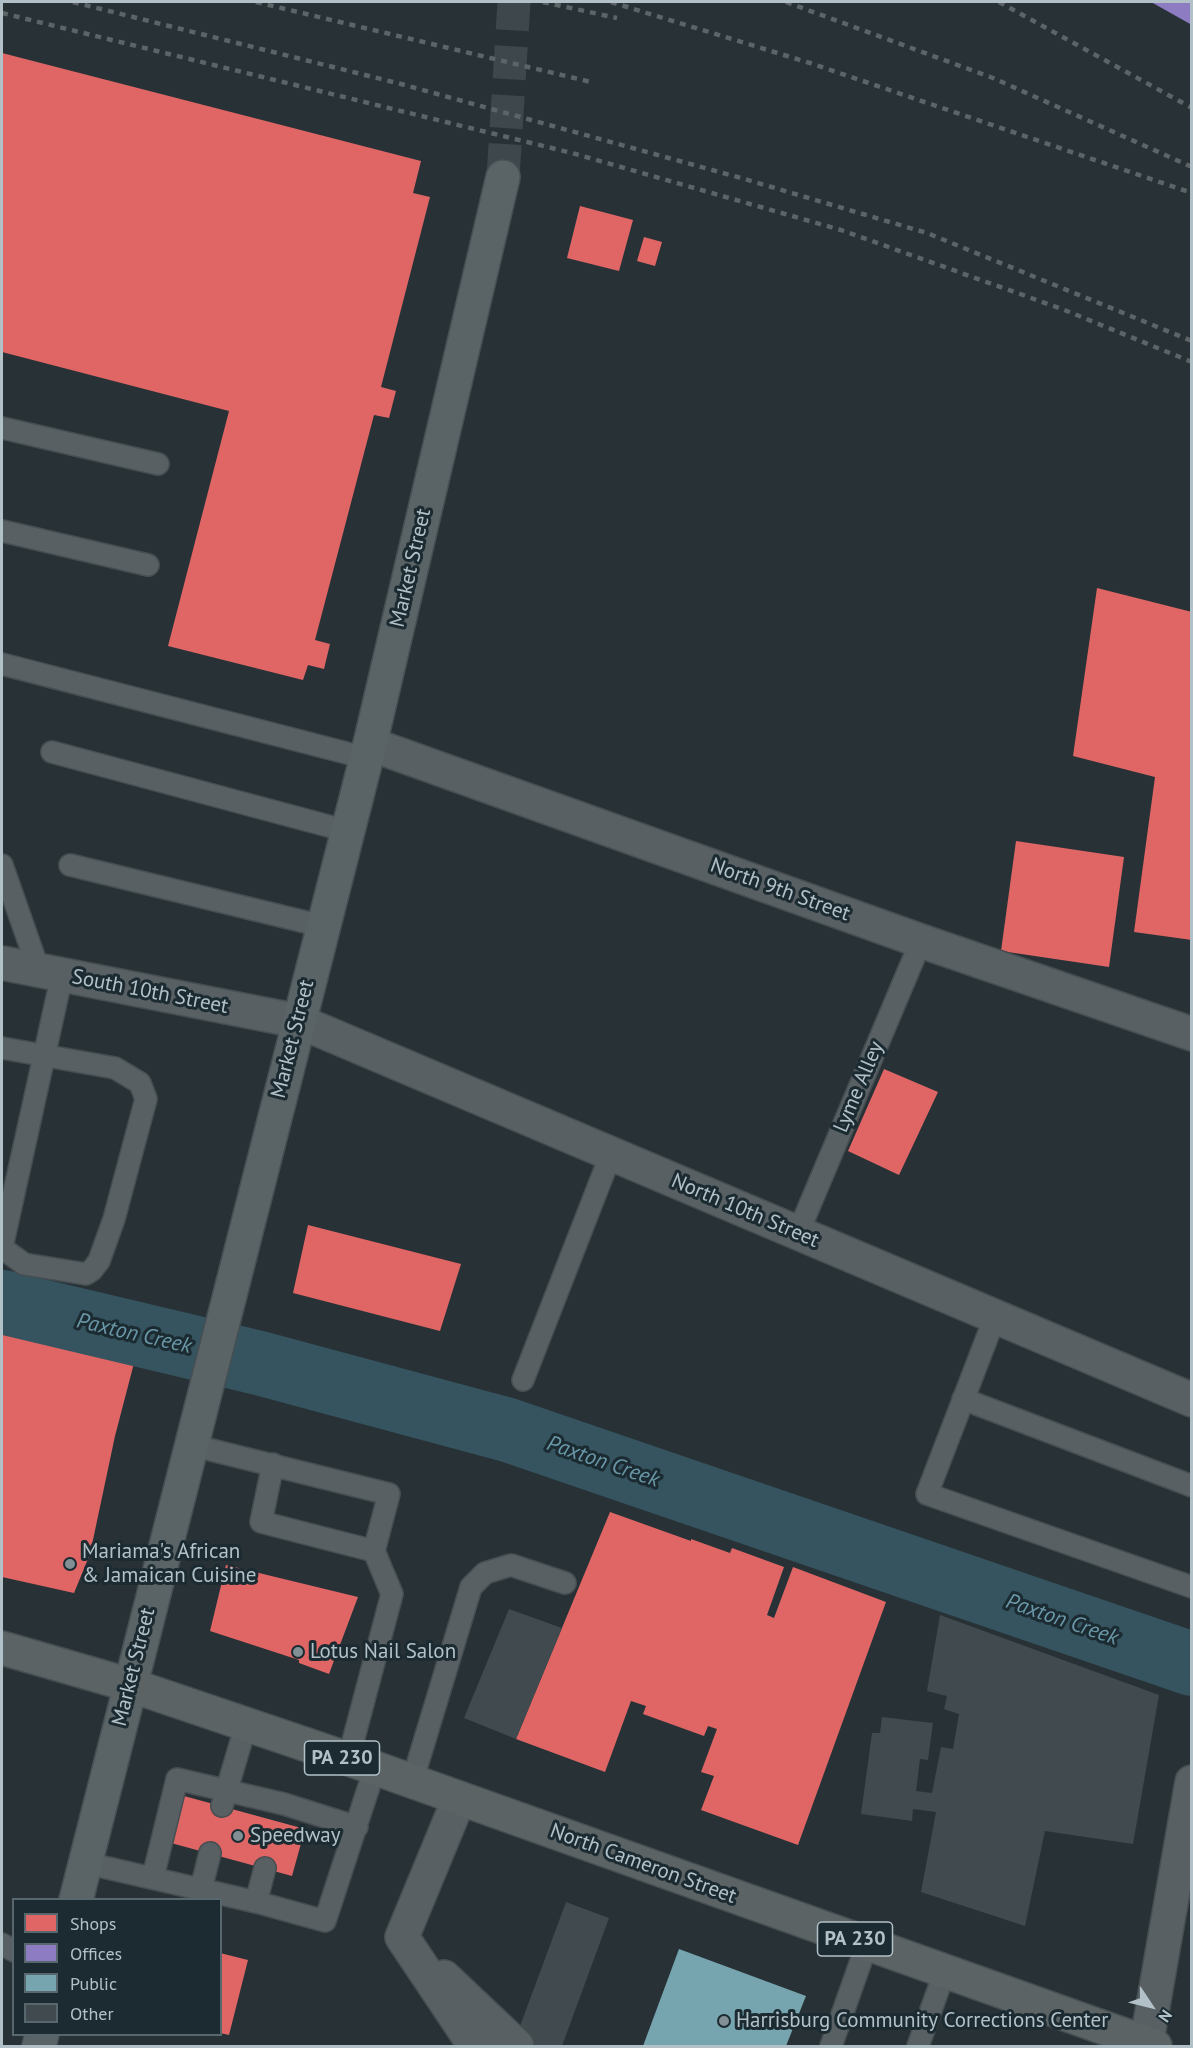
<!DOCTYPE html>
<style>
body{margin:0}
#map{position:relative;width:1193px;height:2048px;overflow:hidden;background:#283236;font-family:"PT Sans",sans-serif}
canvas{display:block}
.frame{position:absolute;inset:0;border:3px solid #b2c1c8;pointer-events:none}
.legend{position:absolute;left:12px;top:1898px;width:210px;height:138px;box-sizing:border-box;background:#1b2b31;border:2px solid #57676d;margin:0;padding:8px 10px;list-style:none;font-size:18px;color:#b2c1c8}
.legend li{display:flex;align-items:center;gap:12px;height:30px}
.legend b{width:30px;border:2px solid #57676d}
.north{position:absolute;left:1121px;top:1976px;width:60px;height:60px;-webkit-text-stroke:4px #1b2b31;paint-order:stroke;rotate:125deg;font-size:16px;font-weight:700;line-height:24px;text-align:center;color:#b2c1c8}
.north::after{content:'';display:block;margin:auto;width:21px;height:27px;background:#b2c1c8;clip-path:polygon(50% 0,100% 100%,50% 72%,0 100%)}
</style>
<div id="map">
<canvas width="1193" height="2048"></canvas>
<div class="frame"></div>
<ul class="legend">
<li><b style="height:16px;background:#e06666"></b>Shops</li>
<li><b style="height:16px;background:#8e7cc3"></b>Offices</li>
<li><b style="height:16px;background:#76a5af"></b>Public</li>
<li><b style="height:16px;background:#414a4e"></b>Other</li>
</ul>
<div class="north">N</div>
</div>
<script>
const context = document.querySelector('canvas').getContext('2d');
context.lineJoin = 'round';
function fill(path, color) { context.fillStyle = color; context.fill(path, 'evenodd'); }
const shape = rows => new Path2D(rows.map(r => 'M' + r).join(''));
function stroke(path, color, width, dash) { context.strokeStyle = color; context.lineWidth = width; context.lineCap = dash ? 'butt' : 'round'; context.setLineDash(dash || []); context.stroke(path); }
function label(font, color, halo, rows, align = 'center') {
  context.font = font + ' "PT Sans",sans-serif'; context.lineWidth = 6; context.setLineDash([]); context.textBaseline = 'middle'; context.strokeStyle = halo; context.fillStyle = color; for (const [text, x, y, turn = 0] of rows) {
    context.save(); context.translate(x, y); context.rotate((+turn || 0) * Math.PI / 180); context.textAlign = isNaN(turn) ? turn : align; if (halo) context.strokeText(text, 0, 0); context.fillText(text, 0, 0); context.restore();
  }
}
fill(shape([
 [2,53,421,161,413,193,430,197,381,387,396,391,389,418,374,415,315,640,330,644,324,669,308,665,303,680,168,646,229,411,2,352],
 [580,206,633,220,619,271,567,258],
 [644,237,662,242,655,266,637,261],
 [1097,588,1192,612,1192,940,1134,932,1155,777,1073,756],
 [1016,841,1124,857,1109,967,1001,951],
 [884,1069,938,1092,899,1175,848,1151],
 [308,1225,461,1264,440,1331,293,1293],
 [8,1316,139,1344,115,1436,90,1554,74,1593,2,1577,2,1324,5,1325],
 [610,1512,691,1541,691,1539,730,1553,732,1548,784,1567,767,1615,774,1618,793,1567,886,1602,798,1845,701,1810,714,1776,701,1772,717,1729,708,1726,704,1736,643,1714,646,1706,631,1701,605,1772,516,1739],
 [226,1565,358,1597,329,1674,299,1663,299,1660,210,1631],
 [184,1796,305,1829,292,1876,171,1843],
 [220,1953,248,1960,229,2035,220,2033]
]), '#e06666');
fill(shape([
 [1151,2,1192,2,1192,25]
]), '#8e7cc3');
fill(shape([
 [679,1949,806,1996,786,2046,643,2046]
]), '#76a5af');
stroke(shape([
 [2,1302,259,1363,508,1430,1192,1664]
]), '#35545f', 64);
fill(shape([
 [509,1609,562,1628,516,1739,464,1718],
 [940,1615,1159,1695,1133,1844,1045,1831,1025,1926,921,1892,936,1812,913,1809,912,1821,861,1814,872,1733,880,1733,882,1717,933,1723,928,1760,920,1759,916,1791,932,1793,941,1747,953,1749,959,1714,944,1709,947,1696,927,1691],
 [566,1902,609,1918,562,2046,526,2046,516,2037]
]), '#414a4e');
stroke(shape([
 [503,177,514,2]
]), '#3d474c', 33, [33, 16]);
const service = shape([
 [2,428,158,464],
 [2,531,148,565],
 [2,664,366,758],
 [52,752,347,831],
 [2,865,39,971],
 [70,865,322,926],
 [2,1048,115,1068,140,1083,146,1099,114,1219,99,1261,92,1270,86,1274,24,1264,2,1248],
 [798,1233,921,941],
 [2,1247,62,975],
 [995,1317,927,1494,1192,1587],
 [523,1380,611,1154],
 [963,1399,1192,1486],
 [191,1445,389,1494,374,1551,392,1594,348,1760],
 [273,1464,261,1522,374,1551],
 [412,1782,471,1587,485,1573,511,1565,565,1583],
 [222,1806,246,1725],
 [86,1863,256,1902,325,1921,375,1768],
 [153,1877,177,1779,284,1804,357,1827],
 [201,1889,210,1853],
 [256,1902,265,1868],
 [2,1944,14,1951],
 [831,2046,867,1944],
 [918,2046,945,1971]
]);
const minor = shape([
 [370,744,921,941,1192,1034],
 [2,963,298,1021,1192,1400],
 [459,1799,402,1937,475,2046],
 [444,1977,517,2046],
 [1146,2046,1192,1782]
]);
const primary = shape([
 [76,1900,370,744,503,177],
 [39,2046,42,2034]
]);
const trunk = shape([
 [2,1648,130,1685,375,1768,1155,2046]
]);
stroke(service, '#464e51', 24);
stroke(minor, '#464e51', 36);
stroke(primary, '#464f53', 36);
stroke(trunk, '#454e51', 36);
stroke(service, '#586064', 21);
stroke(minor, '#586064', 33);
stroke(primary, '#5a6366', 33);
stroke(trunk, '#5c6365', 33);
stroke(shape([
 [73,2,401,84,741,178,927,233,1192,341],
 [256,2,591,82],
 [543,2,617,18],
 [611,2,810,63,1192,193],
 [786,2,993,78,1192,167],
 [999,2,1192,108],
 [2,13,572,153,841,230,1062,309,1192,362]
]), '#5c6468', 4.5, [6, 6]);
for (const [x, y, r, color] of [
 [70,1564,6,"#828f95"],
 [298,1652,6,"#828f95"],
 [238,1836,6,"#828f95"],
 [724,2021,6,"#828f95"]
]) { const dot = new Path2D(); dot.arc(x, y, r, 0, 2 * Math.PI); context.fillStyle = color; context.fill(dot); stroke(dot, '#1b2b31', 2); }
for (const [x, y, w] of [
 [342,1758,75],
 [855,1939,75]
]) { const box = new Path2D(); box.roundRect(x - w / 2, y - 17, w, 34, 4.5); context.fillStyle = '#1b2b31'; context.fill(box); stroke(box, '#b2c1c8', 1.5); }
label('bold 20px', '#b2c1c8', null, [
 ["PA 230",342,1758],
 ["PA 230",855,1939]
]);
label('21px', '#b2c1c8', '#1b2b31', [
 ["Market Street",411,568,-77],
 ["North 9th Street",780,890,20],
 ["South 10th Street",150,992,11],
 ["Market Street",293,1039,-76],
 ["Lyme Alley",859,1087,-67],
 ["North 10th Street",745,1211,23],
 ["Market Street",134,1667,-76],
 ["North Cameron Street",643,1864,20]
]);
label('21px', '#b2c1c8', '#1b2b31', [
 ["Mariama's African",82,1552],
 ["& Jamaican Cuisine",82,1576],
 ["Lotus Nail Salon",310,1652],
 ["Speedway",250,1836],
 ["Harrisburg Community Corrections Center",736,2021]
], 'left');
label('italic 22px', '#6a97a7', '#1b2b31', [
 ["Paxton Creek",134,1334,13],
 ["Paxton Creek",603,1462,19],
 ["Paxton Creek",1062,1620,19]
]);
</script>
